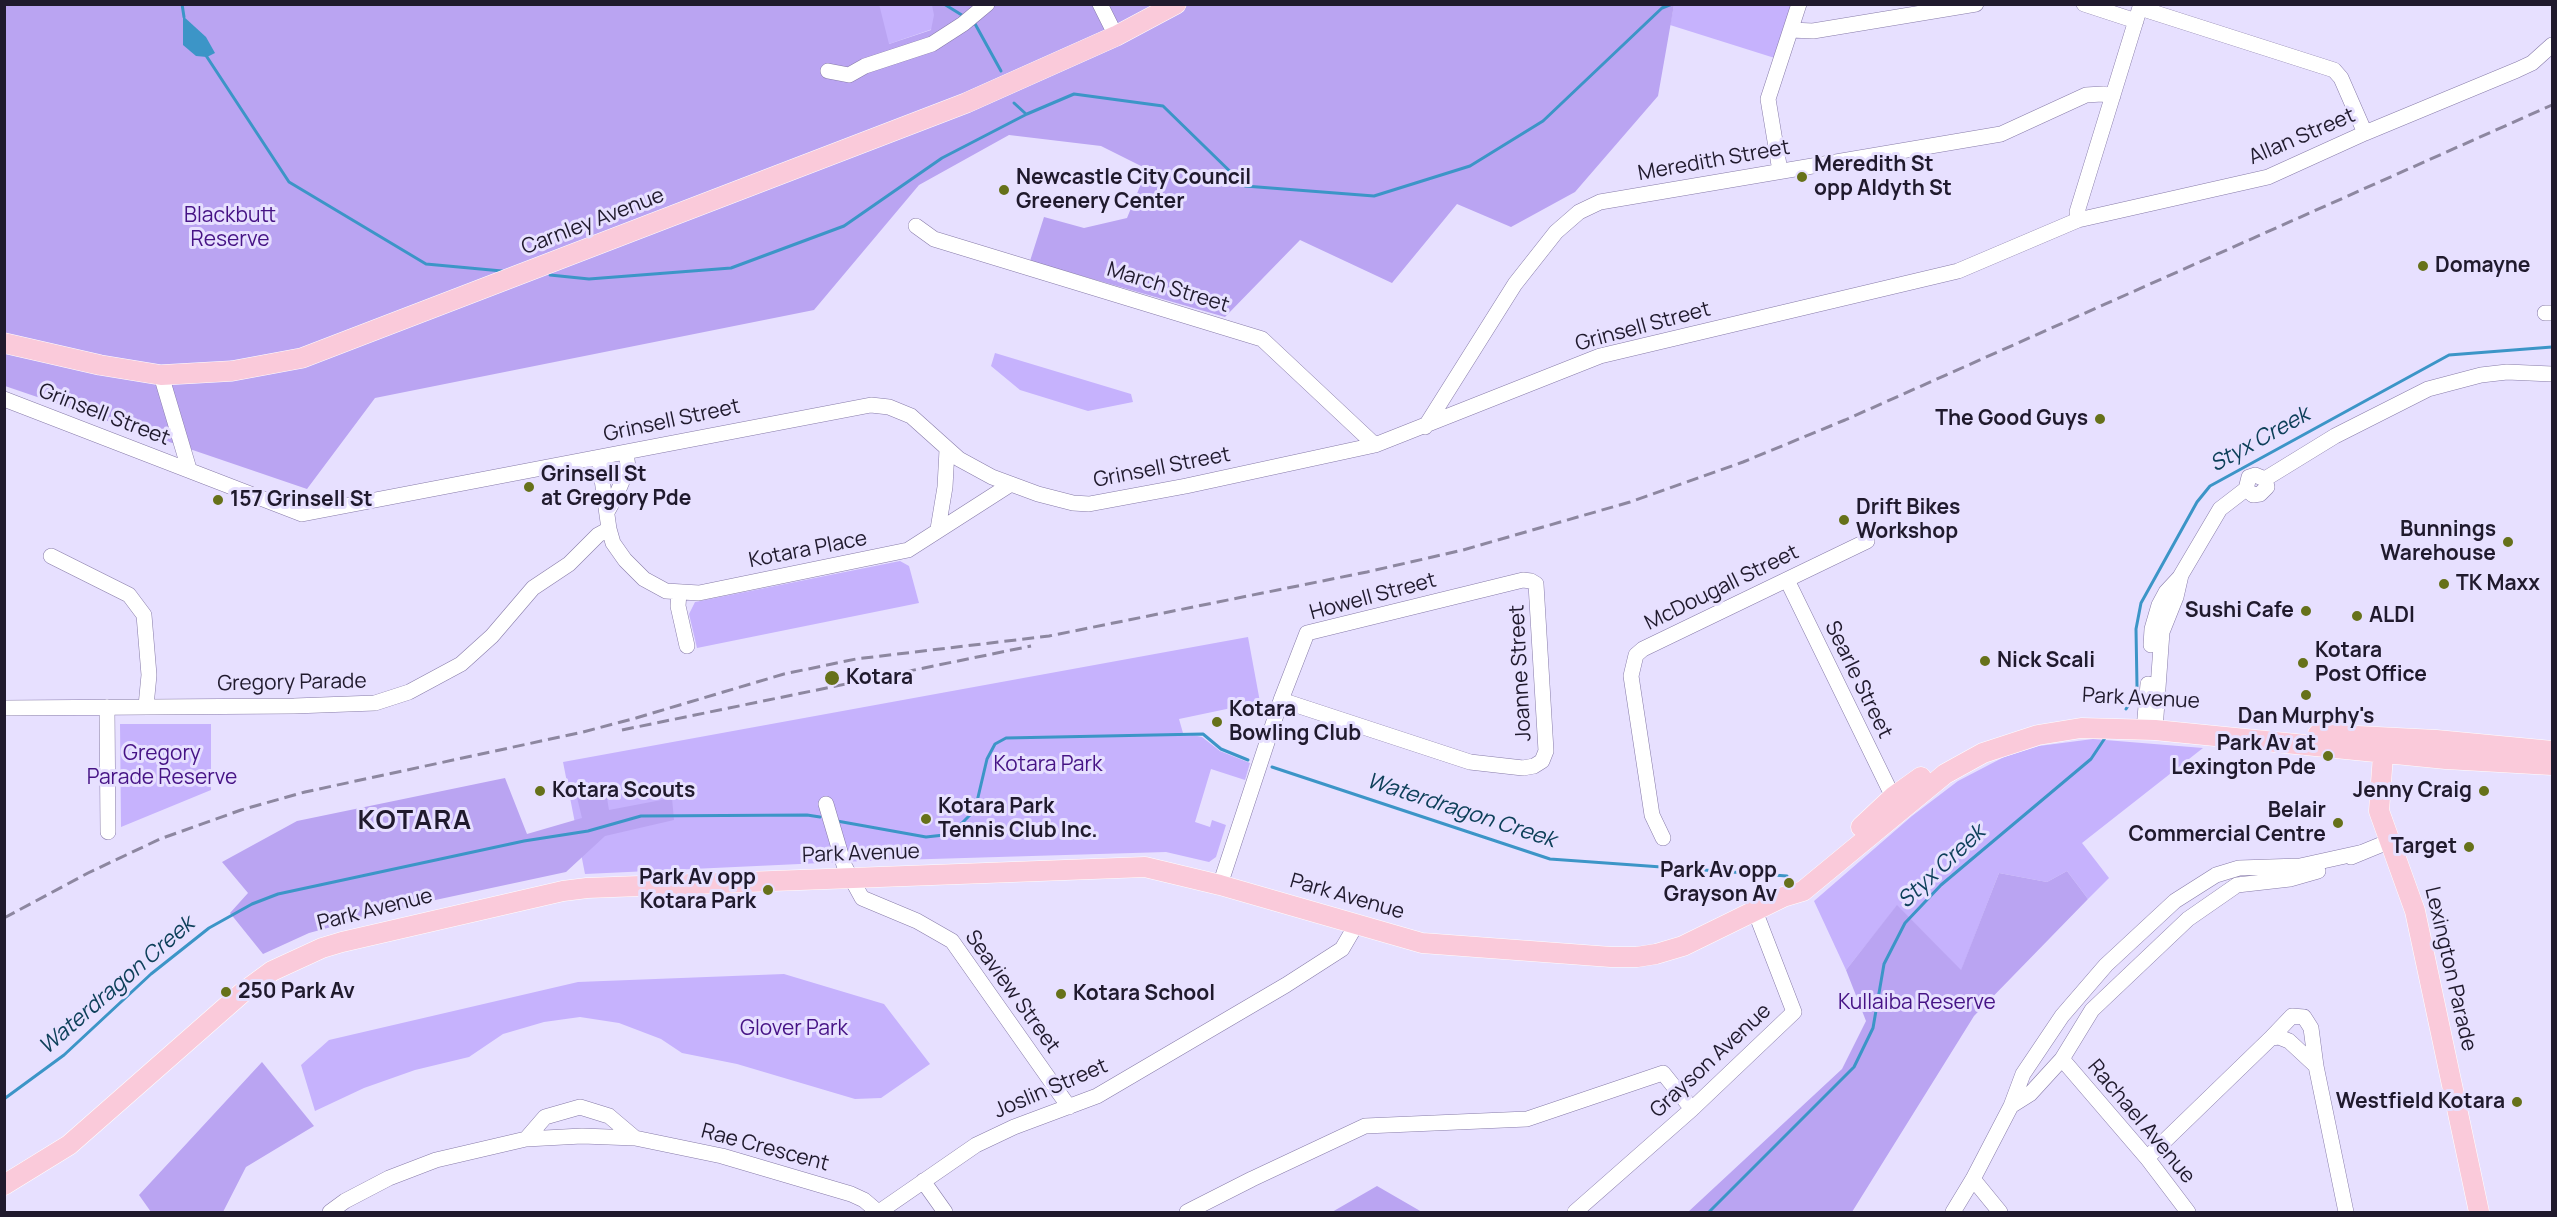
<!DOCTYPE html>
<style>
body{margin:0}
#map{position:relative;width:2557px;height:1217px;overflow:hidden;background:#e7e0ff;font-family:Manrope,sans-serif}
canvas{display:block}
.frame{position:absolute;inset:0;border:6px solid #201a2d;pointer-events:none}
</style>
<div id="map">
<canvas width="2557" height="1217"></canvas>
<div class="frame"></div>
</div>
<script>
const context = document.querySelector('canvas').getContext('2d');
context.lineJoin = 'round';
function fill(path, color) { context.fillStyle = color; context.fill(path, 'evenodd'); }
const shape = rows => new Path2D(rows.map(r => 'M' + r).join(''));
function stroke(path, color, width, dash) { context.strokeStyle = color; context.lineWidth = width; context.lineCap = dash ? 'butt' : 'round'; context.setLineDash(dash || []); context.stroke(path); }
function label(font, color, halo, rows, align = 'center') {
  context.font = font + ' Manrope,sans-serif'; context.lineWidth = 6; context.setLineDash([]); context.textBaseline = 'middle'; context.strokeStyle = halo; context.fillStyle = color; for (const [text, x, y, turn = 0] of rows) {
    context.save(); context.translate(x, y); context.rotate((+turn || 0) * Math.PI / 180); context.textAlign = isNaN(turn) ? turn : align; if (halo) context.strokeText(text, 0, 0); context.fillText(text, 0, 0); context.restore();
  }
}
fill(shape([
 [765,5,974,5,950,23,857,55],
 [1674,5,1799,5,1781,60,1670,25],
 [995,353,1131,394,1133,402,1088,411,1020,390,991,366],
 [900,561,909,566,919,603,697,648,689,614,695,602],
 [1248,637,1260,702,1179,719,1183,733,1202,737,1220,751,1250,763,1245,780,1211,769,1195,822,1210,827,1212,820,1226,825,1216,857,1209,862,1166,852,864,861,585,874,563,762],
 [120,724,211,724,211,790,121,827],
 [2093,739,2203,748,2082,843,2109,878,2088,899,2067,871,2047,882,1999,873,1961,971,1897,906,1846,970,1814,901,1912,816,1958,781,2004,757,2039,746],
 [784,974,884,1004,930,1064,881,1098,855,1099,737,1064,682,1053,661,1039,619,1023,580,1017,544,1022,503,1034,469,1057,415,1070,364,1088,315,1111,301,1065,329,1040,578,982]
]), '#c6b2fd');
fill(shape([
 [879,4,889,44,931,30,934,15,932,5,1674,5,1658,96,1575,192,1511,227,1457,204,1392,283,1300,240,1225,317,1030,261,1044,217,1084,228,1127,218,1147,169,1101,146,1009,135,919,185,814,310,375,398,307,489,5,386,5,5],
 [505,778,527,834,582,818,575,789,605,786,609,810,672,798,674,820,605,836,566,872,412,905,309,933,263,954,230,913,248,893,222,862,297,821],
 [2067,871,2088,899,1974,1016,1852,1212,1688,1212,1842,1069,1866,1021,1846,970,1897,905,1961,970,1999,873,2047,882],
 [262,1062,314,1126,246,1167,223,1212,151,1212,139,1195],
 [1377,1186,1422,1212,1332,1212]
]), '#baa4f2');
fill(shape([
 [183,16,206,37,215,53,207,57,196,56,183,45]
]), '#3c95c7');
stroke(shape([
 [182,4,184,17],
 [944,4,965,17],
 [974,22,1001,71],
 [205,54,289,182,426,264,502,271],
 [1014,103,1026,114],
 [550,275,589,279,731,268,844,226,942,158,1027,114,1074,94,1163,106,1245,186,1374,196,1470,166,1543,121,1662,8,1672,4],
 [2126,709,2133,698,2137,686,2136,629,2141,603,2197,502,2210,486,2449,355,2552,347],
 [1272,767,1550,859,1787,876],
 [837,821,926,837,944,835,960,825,975,810,987,759,995,744,1006,738,1203,734,1221,749,1248,760],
 [4,1099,64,1055,151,974,209,928,252,904,278,894,524,841,588,831,641,816,807,815,820,817],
 [1709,1212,1854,1067,1873,1028,1884,964,1905,923,1941,885,2091,759,2105,738]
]), '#3c95c7', 3);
const minor = shape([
 [1100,4,1116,36],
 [2084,4,2136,21],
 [2140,8,2334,70,2341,78,2365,133],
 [1791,30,1813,31,1976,4],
 [828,71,849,75,865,66,932,44,963,24,987,4],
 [1780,171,1768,99,1799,4],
 [2078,220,2077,212,2141,4],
 [916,226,934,239,1262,339,1375,445],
 [2545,313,2552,313],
 [161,375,189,469],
 [4,399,302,514,871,405,889,407,911,416,959,459,992,477,1038,494,1073,503,1089,504,1186,486,1375,445,1600,356,1958,271,2078,220,2268,177,2365,133,2517,70,2532,63,2552,45],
 [1425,427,1515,284,1556,232,1579,212,1600,202,2001,134,2086,95,2102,94,2113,96],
 [2265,479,2335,436,2428,389,2481,375,2507,372,2552,374],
 [2246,489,2253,495,2260,494,2267,487,2265,479],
 [2246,489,2249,477,2255,475,2265,479],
 [607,512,616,496,628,467,626,453],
 [609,529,613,543,625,560,644,579,666,591,699,593,908,550,1011,484],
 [938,529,945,487,947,450],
 [51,556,129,595,144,615,149,675,146,706],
 [1787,580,1893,797],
 [679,593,678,606,687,646],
 [2151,645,2152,629,2159,605,2166,592,2179,578],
 [107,707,108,832],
 [4,708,294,706,375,703,409,692,461,664,492,636,533,588,569,564,598,535,609,529,599,458],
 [2144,729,2148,684],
 [2155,730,2162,632,2176,597,2181,575,2220,509,2246,489],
 [826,804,844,865,862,898,917,921,952,941,1069,1107],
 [1663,838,1652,815,1631,676,1636,655,1643,649,1867,541],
 [2351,857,2390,841],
 [1220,885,1281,700,1307,633,1523,580,1531,581,1536,584,1546,751,1542,761,1534,766,1523,768,1470,762,1281,700],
 [2271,1038,2292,1016,2304,1017,2311,1028,2316,1066],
 [2062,1059,2147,1158,2188,1212],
 [2011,1106,2030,1094,2062,1059,2092,1010,2188,919,2237,885,2290,879,2318,871],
 [526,1139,545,1117,580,1107,609,1116,635,1138],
 [2147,1158,2271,1038,2279,1037,2289,1041,2316,1066,2346,1212],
 [1973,1179,2000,1212],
 [923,1181,945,1212],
 [330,1212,345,1201,389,1178,436,1160,526,1139,582,1136,635,1138,722,1156,851,1194,864,1200,878,1212],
 [879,1212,976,1145,1014,1127,1097,1096,1286,985,1342,949,1356,925],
 [1187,1212,1252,1179,1365,1126,1527,1119,1663,1073,1692,1109],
 [1575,1212,1692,1109,1794,1012,1755,911],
 [1953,1212,1973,1179,2011,1106,2023,1074,2062,1016,2106,965,2175,901,2216,875,2239,868,2300,866,2359,853]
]);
const major = shape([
 [4,343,100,365,161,375,232,371,302,358,966,103,1116,36,1176,4],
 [2318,734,2436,740,2552,751],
 [2384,741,2379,811,2415,911,2479,1212],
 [1861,827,1893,797,1921,777],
 [4,1185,69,1145,242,993,272,971,322,948,342,942,563,891,587,888,1145,867,1220,885,1422,943,1611,957,1637,957,1656,954,1683,946,1783,897,1803,891,1945,774,1983,753,2038,735,2081,728,2155,730,2446,759,2552,765]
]);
stroke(minor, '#877ba9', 16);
stroke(major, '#fff', 21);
stroke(minor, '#fff', 15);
stroke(major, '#facada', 20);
stroke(shape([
 [622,730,1031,646],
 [4,918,88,873,160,839,241,810,305,792,583,732,636,718,784,674,856,659,1049,636,1367,572,1463,550,1630,502,1743,462,1845,420,2552,105]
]), '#8d87a0', 3, [12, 6]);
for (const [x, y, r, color] of [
 [1802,177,6,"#66711a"],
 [1004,190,6,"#66711a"],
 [2423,266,6,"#66711a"],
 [2100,419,6,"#66711a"],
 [529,487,6,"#66711a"],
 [218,500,6,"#66711a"],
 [1844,520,6,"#66711a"],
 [2508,542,6,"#66711a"],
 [2444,584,6,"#66711a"],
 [2306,611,6,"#66711a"],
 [2357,616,6,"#66711a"],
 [1985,661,6,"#66711a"],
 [2303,663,6,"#66711a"],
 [832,678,8,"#66711a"],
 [2306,695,6,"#66711a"],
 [1217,722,6,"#66711a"],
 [2328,756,6,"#66711a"],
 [540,791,6,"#66711a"],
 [2484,791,6,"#66711a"],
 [926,819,6,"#66711a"],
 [2338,823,6,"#66711a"],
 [2469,847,6,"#66711a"],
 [1789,883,6,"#66711a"],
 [768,890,6,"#66711a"],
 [226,992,6,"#66711a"],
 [1061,994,6,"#66711a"],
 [2517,1102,6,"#66711a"]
]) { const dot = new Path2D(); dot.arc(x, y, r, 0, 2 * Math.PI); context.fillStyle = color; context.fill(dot); stroke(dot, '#e7e0ff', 2); }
label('21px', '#201a2d', '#e7e0ff', [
 ["Allan Street",2302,137,-23],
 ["Meredith Street",1714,161,-10],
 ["Carnley Avenue",593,222,-21],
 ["March Street",1168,288,17],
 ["Grinsell Street",1643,327,-15],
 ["Grinsell Street",104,415,21],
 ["Grinsell Street",672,421,-12],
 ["Grinsell Street",1162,468,-11],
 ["Kotara Place",808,550,-11],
 ["McDougall Street",1722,588,-26],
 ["Howell Street",1373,597,-15],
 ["Joanne Street",1521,673,-93],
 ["Searle Street",1858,680,64],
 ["Gregory Parade",292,683,-1],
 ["Park Avenue",2141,699,3],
 ["Park Avenue",861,854,-2],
 ["Park Avenue",1347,897,16],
 ["Park Avenue",375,910,-14],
 ["Lexington Parade",2450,969,77],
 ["Seaview Street",1012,992,54],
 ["Grayson Avenue",1711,1061,-43],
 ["Joslin Street",1051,1089,-23],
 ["Rachael Avenue",2141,1122,50],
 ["Rae Crescent",765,1148,15]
]);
label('bold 21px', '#201a2d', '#e7e0ff', [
 ["Meredith St",1814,165],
 ["opp Aldyth St",1814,189],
 ["Newcastle City Council",1016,178],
 ["Greenery Center",1016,202],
 ["Domayne",2435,266],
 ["The Good Guys",2088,419,"right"],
 ["Grinsell St",541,475],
 ["at Gregory Pde",541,499],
 ["157 Grinsell St",230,500],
 ["Drift Bikes",1856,508],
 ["Workshop",1856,532],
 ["Bunnings",2496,530,"right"],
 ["Warehouse",2496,554,"right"],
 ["TK Maxx",2456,584],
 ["Sushi Cafe",2294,611,"right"],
 ["ALDI",2369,616],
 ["Kotara",2315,651],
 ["Post Office",2315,675],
 ["Nick Scali",1997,661],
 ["Kotara",846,678],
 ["Kotara",1229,710],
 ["Bowling Club",1229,734],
 ["Dan Murphy's",2306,717,"center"],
 ["Park Av at",2316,744,"right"],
 ["Lexington Pde",2316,768,"right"],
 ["Kotara Scouts",552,791],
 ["Jenny Craig",2472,791,"right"],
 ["Kotara Park",938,807],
 ["Tennis Club Inc.",938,831],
 ["Belair",2326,811,"right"],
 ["Commercial Centre",2326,835,"right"],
 ["Target",2457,847,"right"],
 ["Park Av opp",1777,871,"right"],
 ["Grayson Av",1777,895,"right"],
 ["Park Av opp",756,878,"right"],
 ["Kotara Park",756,902,"right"],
 ["250 Park Av",238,992],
 ["Kotara School",1073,994],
 ["Westfield Kotara",2505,1102,"right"]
], 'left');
label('21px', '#461385', '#e7e0ff', [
 ["Blackbutt",230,216],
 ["Reserve",230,240],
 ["Gregory",162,754],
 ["Parade Reserve",162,778],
 ["Kotara Park",1048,765],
 ["Kullaiba Reserve",1917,1003],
 ["Glover Park",794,1029]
]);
label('italic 22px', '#0e405a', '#e7e0ff', [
 ["Styx Creek",2260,440,-29],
 ["Waterdragon Creek",1461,811,18],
 ["Styx Creek",1942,867,-43],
 ["Waterdragon Creek",117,986,-41]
]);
context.letterSpacing = '1.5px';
label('bold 27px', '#201a2d', '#e7e0ff', [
 ["KOTARA",415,821]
]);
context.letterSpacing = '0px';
</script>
